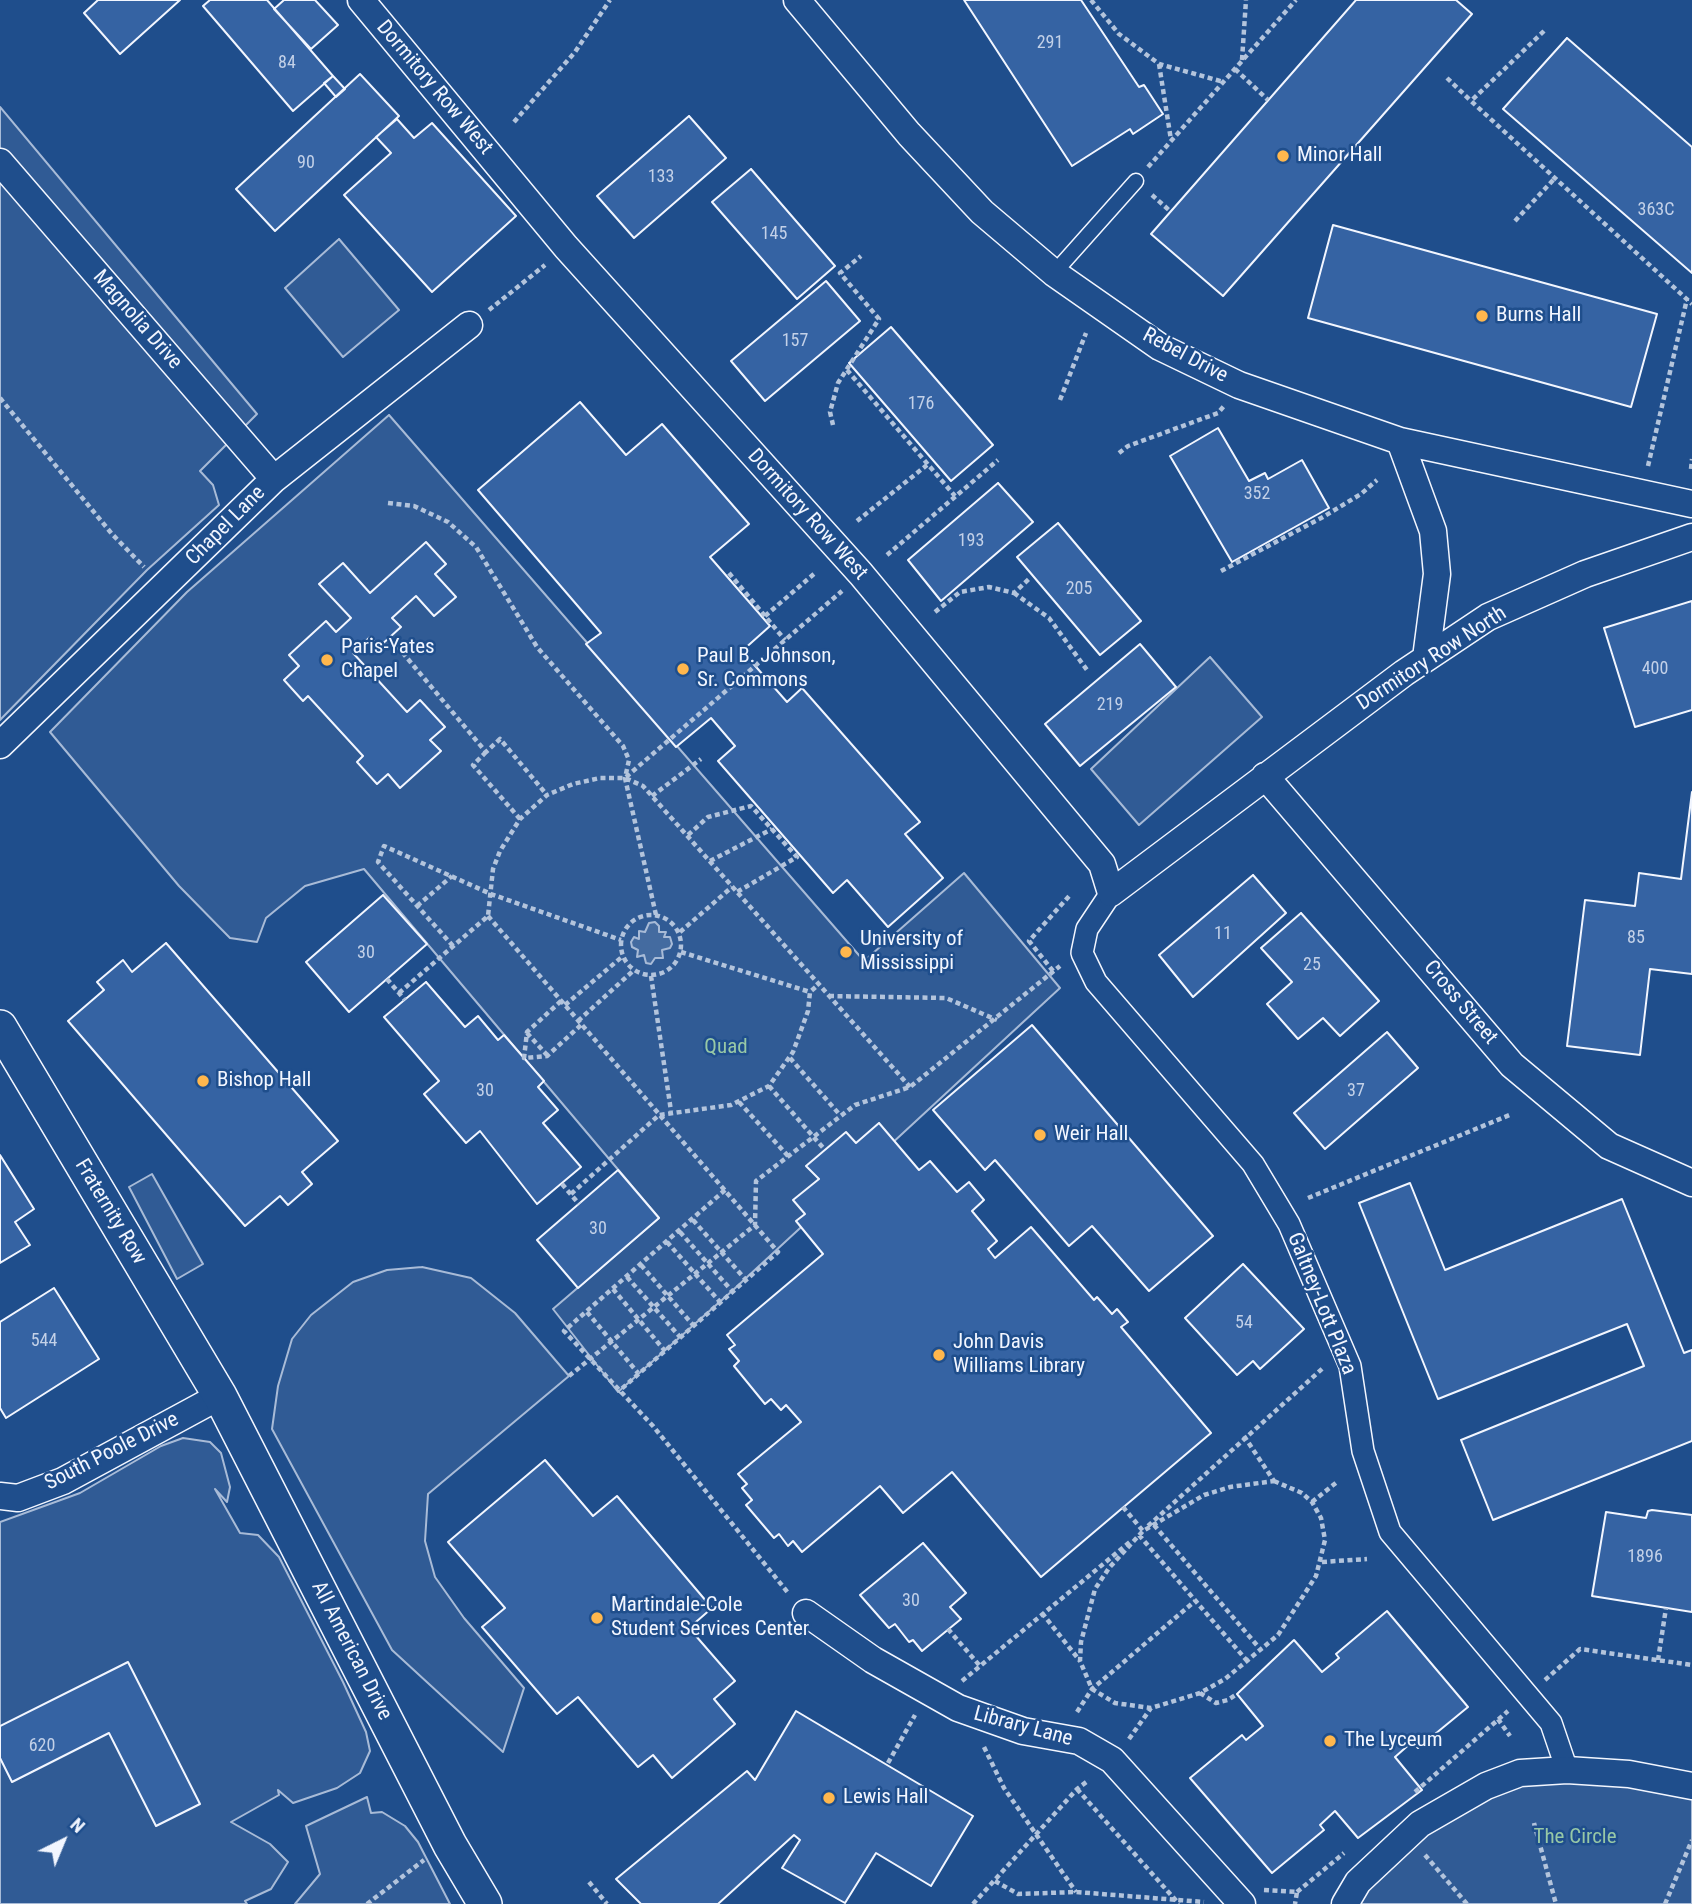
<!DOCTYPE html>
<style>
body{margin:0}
#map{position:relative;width:1692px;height:1904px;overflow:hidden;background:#1f4e8c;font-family:"Roboto Condensed",sans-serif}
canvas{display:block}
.north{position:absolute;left:28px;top:1806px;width:70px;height:70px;-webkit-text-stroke:5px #1f4e8c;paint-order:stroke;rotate:43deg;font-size:19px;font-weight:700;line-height:28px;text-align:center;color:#f2f6ff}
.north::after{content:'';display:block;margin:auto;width:24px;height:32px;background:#f2f6ff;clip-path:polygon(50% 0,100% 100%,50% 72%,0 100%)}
</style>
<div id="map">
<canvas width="1692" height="1904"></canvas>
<div class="north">N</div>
</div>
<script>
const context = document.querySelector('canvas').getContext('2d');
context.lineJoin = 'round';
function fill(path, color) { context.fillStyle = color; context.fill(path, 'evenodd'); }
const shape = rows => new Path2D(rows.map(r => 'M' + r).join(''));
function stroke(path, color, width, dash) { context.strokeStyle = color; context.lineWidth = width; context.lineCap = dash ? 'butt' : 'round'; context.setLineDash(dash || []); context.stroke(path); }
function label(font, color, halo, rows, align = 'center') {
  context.font = font + ' "Roboto Condensed",sans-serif'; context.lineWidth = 5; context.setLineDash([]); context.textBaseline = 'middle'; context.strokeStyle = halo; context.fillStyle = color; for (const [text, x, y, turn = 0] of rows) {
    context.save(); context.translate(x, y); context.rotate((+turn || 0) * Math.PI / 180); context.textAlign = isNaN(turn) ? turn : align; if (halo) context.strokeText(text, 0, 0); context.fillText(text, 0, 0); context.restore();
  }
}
const built = shape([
 [0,107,257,414,200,471,213,485,219,505,147,570,0,720,0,107],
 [339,239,399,310,343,357,285,288,339,239],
 [389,415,864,961,964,873,1060,988,732,1291,618,1392,553,1309,659,1218,364,869,305,886,266,918,257,942,230,938,179,886,50,732,187,592,389,415],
 [1210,657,1262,717,1139,825,1091,769,1210,657],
 [152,1174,203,1264,177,1279,129,1187,152,1174],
 [422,1267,471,1278,515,1313,569,1376,428,1494,425,1541,435,1577,464,1618,524,1688,503,1752,392,1650,272,1429,278,1386,292,1339,311,1315,353,1282,387,1270,422,1267],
 [183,1438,210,1442,221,1453,230,1487,227,1502,215,1489,240,1533,258,1535,279,1557,343,1682,366,1732,370,1751,360,1773,337,1788,293,1803,278,1790,279,1795,231,1822,270,1844,288,1862,271,1889,245,1901,247,1904,0,1904,0,1522,80,1493,161,1446,183,1438],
 [1520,1773,1692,1786,1692,1904,1345,1904,1420,1824,1520,1773],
 [367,1797,371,1813,382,1812,405,1826,418,1842,450,1904,295,1904,320,1874,306,1826,367,1797]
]);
fill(built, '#305b95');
stroke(built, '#a8bbd7', 2);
const water = shape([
 [655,922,659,926,659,932,666,932,664,937,670,937,672,944,670,948,662,950,663,958,655,958,651,964,646,963,644,955,637,957,638,950,632,947,631,942,634,937,639,939,639,931,645,932,649,923,655,922]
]);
fill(water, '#446ba0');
stroke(water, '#a8bbd7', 2);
const building = shape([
 [98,0,180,0,120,54,84,13,98,0],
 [210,0,267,0,333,76,293,111,203,6,210,0],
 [284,0,315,0,338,25,311,49,274,9,284,0],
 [964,0,1081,0,1139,87,1144,85,1163,114,1133,134,1130,129,1072,166,964,0],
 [1356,0,1456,0,1472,14,1223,296,1151,234,1356,0],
 [1567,38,1692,147,1692,273,1503,109,1567,38],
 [360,74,399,116,275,231,236,189,360,74],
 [333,76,345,89,336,97,324,83,333,76],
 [689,116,726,158,634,238,597,196,689,116],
 [397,119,414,138,432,123,516,216,432,292,344,195,391,153,376,137,397,119],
 [751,169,835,266,797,299,712,202,751,169],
 [1333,225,1657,314,1631,407,1308,318,1333,225],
 [826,281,860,321,765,401,731,361,826,281],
 [891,327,993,445,951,481,849,363,891,327],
 [580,402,626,455,662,424,749,524,710,557,770,626,742,651,787,702,802,688,920,822,905,834,943,878,888,927,847,880,833,893,718,761,735,746,711,718,676,747,586,644,601,633,478,490,580,402],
 [1218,428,1249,481,1265,473,1268,479,1302,460,1329,508,1232,562,1170,456,1218,428],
 [998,483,1033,522,941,601,908,560,998,483],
 [1058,523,1141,621,1100,655,1017,557,1058,523],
 [426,542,446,564,435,574,456,597,434,616,416,596,392,618,401,627,379,647,370,637,353,653,407,712,420,700,445,727,430,740,441,751,400,788,388,774,377,784,357,762,363,756,308,696,303,701,284,680,299,666,289,655,326,621,336,632,351,618,319,584,343,563,370,593,426,542],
 [1692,601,1692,710,1635,727,1604,628,1692,601],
 [1140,644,1176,687,1080,766,1045,724,1140,644],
 [1692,792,1692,974,1650,969,1640,1055,1567,1046,1585,900,1635,906,1639,873,1681,879,1692,792],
 [1253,875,1286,913,1193,997,1159,955,1253,875],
 [383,895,427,944,349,1012,306,962,383,895],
 [1301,913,1379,1001,1340,1036,1323,1018,1298,1039,1267,1004,1292,982,1261,948,1301,913],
 [166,943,338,1141,302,1172,312,1184,288,1205,280,1196,245,1226,68,1021,104,990,97,982,123,960,132,972,166,943],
 [426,982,465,1027,478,1016,498,1040,504,1035,544,1081,538,1087,558,1110,543,1123,581,1167,537,1204,480,1131,466,1143,424,1094,439,1081,384,1017,426,982],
 [1032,1025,1213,1236,1149,1291,1092,1226,1069,1246,995,1160,985,1170,933,1110,1032,1025],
 [1387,1032,1418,1068,1325,1149,1294,1113,1387,1032],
 [879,1123,919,1170,930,1161,957,1192,969,1182,984,1200,972,1211,997,1241,988,1249,995,1258,1031,1227,1094,1300,1097,1297,1112,1314,1117,1309,1128,1322,1121,1327,1211,1433,1041,1577,952,1472,903,1513,880,1486,802,1552,793,1541,788,1546,779,1534,774,1538,746,1505,752,1500,742,1488,747,1484,738,1474,801,1422,786,1405,781,1410,771,1399,765,1404,734,1366,739,1361,729,1349,735,1345,727,1335,823,1254,796,1221,805,1214,793,1200,819,1179,806,1166,846,1132,856,1143,879,1123],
 [0,1155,34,1209,15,1222,30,1245,0,1263,0,1155],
 [618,1170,659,1218,578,1288,537,1240,618,1170],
 [1410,1183,1445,1270,1622,1199,1684,1353,1692,1350,1692,1441,1493,1520,1461,1440,1644,1366,1627,1324,1438,1399,1359,1203,1410,1183],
 [1243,1264,1304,1329,1260,1369,1253,1361,1237,1375,1185,1318,1243,1264],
 [54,1288,99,1359,6,1418,0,1408,0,1322,54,1288],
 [545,1460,593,1516,617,1496,712,1608,689,1628,735,1681,714,1699,735,1724,672,1778,653,1755,638,1767,578,1697,557,1714,482,1627,505,1608,448,1542,545,1460],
 [1652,1510,1692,1515,1692,1612,1592,1596,1606,1512,1646,1518,1648,1511,1652,1510],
 [923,1543,966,1593,950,1607,961,1619,922,1651,913,1640,909,1642,895,1624,889,1628,860,1595,923,1543],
 [1387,1611,1468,1707,1418,1748,1412,1742,1395,1757,1422,1790,1358,1838,1335,1811,1320,1825,1324,1830,1272,1873,1190,1778,1242,1735,1246,1740,1263,1726,1237,1694,1294,1640,1322,1672,1339,1658,1336,1654,1387,1611],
 [128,1662,200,1804,156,1826,109,1733,12,1782,0,1758,0,1726,128,1662],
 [796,1711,973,1816,931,1886,876,1853,845,1903,782,1868,800,1840,794,1835,718,1904,641,1904,616,1879,747,1771,755,1780,796,1711]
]);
fill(building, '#3563a3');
stroke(building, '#f2f6ff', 2);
const service = shape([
 [1054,273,1136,181]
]);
const pedestrian = shape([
 [1111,893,1087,929,1082,953,1096,982,1253,1164,1289,1224,1350,1366,1363,1451,1390,1532,1551,1723,1567,1770]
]);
const minor = shape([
 [361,0,566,247,861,574,1102,864,1111,893,1404,673,1488,617,1585,574,1692,537],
 [797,0,909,134,982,212,1054,273,1160,347,1239,385,1400,441,1692,504],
 [0,162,274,479],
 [1400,441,1433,531,1437,574,1426,658],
 [0,745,274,479,469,325],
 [1265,776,1512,1065,1609,1146,1692,1183],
 [0,1496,18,1498,63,1481,220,1396],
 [806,1613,873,1660,958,1708,1023,1731,1079,1741,1112,1760,1242,1904],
 [1345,1904,1358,1882,1420,1824,1486,1786,1520,1773,1567,1770,1629,1774,1692,1786]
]);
const tertiary = shape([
 [0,1027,220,1396,450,1845,485,1904]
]);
stroke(service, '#f2f6ff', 17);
stroke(pedestrian, '#f2f6ff', 24);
stroke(minor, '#f2f6ff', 29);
stroke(tertiary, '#f2f6ff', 36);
stroke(shape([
 [1091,0,1119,34,1159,64,1224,82],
 [1544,31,1471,101,1692,304],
 [1242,60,1246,0],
 [1159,64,1171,140],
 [1235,69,1268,100],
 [1447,78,1471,101],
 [514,122,575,52,610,0],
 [1148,167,1296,0],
 [1152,195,1170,211],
 [1515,221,1555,178],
 [489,310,545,265],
 [847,370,955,496],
 [0,398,112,534,144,567],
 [1060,400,1086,333],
 [833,425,830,412,838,383,879,319,840,273,861,256],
 [1119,453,1128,446,1218,413,1224,406],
 [1648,466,1687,299],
 [1691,469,1692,459],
 [388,503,414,506,448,522,476,547,537,647,623,746,629,760,625,778,656,915],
 [857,521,927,465],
 [887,555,998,460],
 [1221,571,1323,517,1361,494,1377,480],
 [729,573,785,640],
 [1014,593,1049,618,1087,670],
 [935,612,960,592,989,587,1014,593,1031,577],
 [765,616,815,573],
 [397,646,486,752,500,739,547,795],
 [486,752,473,765,520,819],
 [626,777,842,591],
 [652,796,701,759],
 [688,835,708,817,751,806,797,857,737,892],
 [710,861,772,829],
 [417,906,452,876],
 '621 945a30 30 0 1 1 60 0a30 30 0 1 1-60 0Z',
 [488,916,778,1252,618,1392],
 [680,932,732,887],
 [453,946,378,862,384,846,491,894,621,940],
 [681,952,810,992],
 [1053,971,1029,941,1070,895],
 [651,976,671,1111],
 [387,979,405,1000],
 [399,993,488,916,493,869,500,851,520,819,547,795,573,784,600,778,625,778,643,786,910,1087],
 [829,996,946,998,997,1020],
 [561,1001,527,1032,524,1058,547,1056,581,1025],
 [565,1005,623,956],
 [578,1021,634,970],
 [527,1033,547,1055],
 [790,1058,840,1115],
 [769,1086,825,1150],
 [739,1102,788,1156],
 [562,1184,579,1204],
 [725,1190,564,1331,653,1426,789,1594],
 [571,1194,659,1115,731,1105,769,1086,793,1052,808,1011,810,992,818,985],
 [1308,1198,1512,1114],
 [693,1220,746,1280],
 [680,1232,732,1291],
 [667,1242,720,1302],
 [641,1265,693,1325],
 [627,1277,680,1337],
 [613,1289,665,1351],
 [587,1312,638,1373],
 [569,1376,755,1225,756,1181,855,1105,910,1087,1060,966],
 [1244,1436,1274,1481],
 [1274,1481,1302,1493,1312,1502,1321,1518,1325,1540,1316,1576,1278,1635,1225,1679,1200,1693,1151,1708,1115,1703,1092,1689,1080,1661,1081,1642,1095,1589,1109,1568,1143,1531,1204,1495,1230,1487,1274,1481],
 [1312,1502,1337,1482],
 [1123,1507,1143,1531],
 [1154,1525,1261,1650],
 [1148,1526,1323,1368],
 [1139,1535,1248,1662],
 [1322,1562,1367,1559],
 [1042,1613,1080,1661],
 [948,1629,980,1666],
 [1658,1660,1666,1608],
 [1545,1680,1580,1649,1692,1665],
 [962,1681,1131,1541],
 [1200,1693,1216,1703,1228,1700,1237,1694],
 [1077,1712,1092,1689,1195,1601],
 [1498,1719,1510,1736],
 [1129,1739,1151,1708],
 [984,1747,1004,1788,1076,1892],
 [888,1763,915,1715],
 [1077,1789,1179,1904],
 [1415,1792,1508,1711],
 [1534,1823,1556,1904],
 [1425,1855,1467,1904],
 [995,1881,1018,1894,1076,1892,1204,1902],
 [589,1882,607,1904],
 [1264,1890,1297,1892,1295,1904],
 [1297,1892,1344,1853],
 [367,1904,424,1860],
 [973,1904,1077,1789,1089,1780],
 [1665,1904,1692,1840]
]), '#b3c4dc', 4.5, [5, 3.5]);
stroke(service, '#1f4e8c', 14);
stroke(pedestrian, '#1f4e8c', 21);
stroke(minor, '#1f4e8c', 26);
stroke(tertiary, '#1f4e8c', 33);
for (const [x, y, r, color] of [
 [1283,156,7,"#ffb74d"],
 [1482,316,7,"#ffb74d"],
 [327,660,7,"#ffb74d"],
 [683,669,7,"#ffb74d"],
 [846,952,7,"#ffb74d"],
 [203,1081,7,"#ffb74d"],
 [1040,1135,7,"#ffb74d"],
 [939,1355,7,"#ffb74d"],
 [597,1618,7,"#ffb74d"],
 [1330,1741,7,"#ffb74d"],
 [829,1798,7,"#ffb74d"]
]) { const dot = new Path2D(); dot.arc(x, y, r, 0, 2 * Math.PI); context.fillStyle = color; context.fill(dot); stroke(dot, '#1f4e8c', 2.5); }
label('18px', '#c3d1e8', null, [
 ["291",1050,43],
 ["84",287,63],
 ["90",306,163],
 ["133",661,177],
 ["363C",1656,210],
 ["145",774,234],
 ["157",795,341],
 ["176",921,404],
 ["352",1257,494],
 ["193",971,541],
 ["205",1079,589],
 ["400",1655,669],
 ["219",1110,705],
 ["11",1223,934],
 ["85",1636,938],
 ["30",366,953],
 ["25",1312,965],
 ["30",485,1091],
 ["37",1356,1091],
 ["30",598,1229],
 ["54",1244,1323],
 ["544",44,1341],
 ["1896",1645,1557],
 ["30",911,1601],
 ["620",42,1746]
]);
label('21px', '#f2f6ff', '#1f4e8c', [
 ["Dormitory Row West",434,88,50],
 ["Magnolia Drive",137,320,49],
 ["Rebel Drive",1185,356,28],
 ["Dormitory Row West",807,515,48],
 ["Chapel Lane",226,526,-45],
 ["Dormitory Row North",1432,659,-33],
 ["Cross Street",1460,1003,50],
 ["Fraternity Row",110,1212,59],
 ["Galtney-Lott Plaza",1321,1304,68],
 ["South Poole Drive",112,1452,-27],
 ["All American Drive",351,1651,63],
 ["Library Lane",1023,1727,15]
]);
label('21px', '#f2f6ff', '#1f4e8c', [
 ["Minor Hall",1297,156],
 ["Burns Hall",1496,316],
 ["Paris-Yates",341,648],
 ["Chapel",341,672],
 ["Paul B. Johnson,",697,657],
 ["Sr. Commons",697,681],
 ["University of",860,940],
 ["Mississippi",860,964],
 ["Bishop Hall",217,1081],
 ["Weir Hall",1054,1135],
 ["John Davis",953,1343],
 ["Williams Library",953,1367],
 ["Martindale-Cole",611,1606],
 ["Student Services Center",611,1630],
 ["The Lyceum",1344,1741],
 ["Lewis Hall",843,1798]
], 'left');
label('21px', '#97c8a6', '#1f4e8c', [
 ["Quad",726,1048],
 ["The Circle",1575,1838]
]);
</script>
